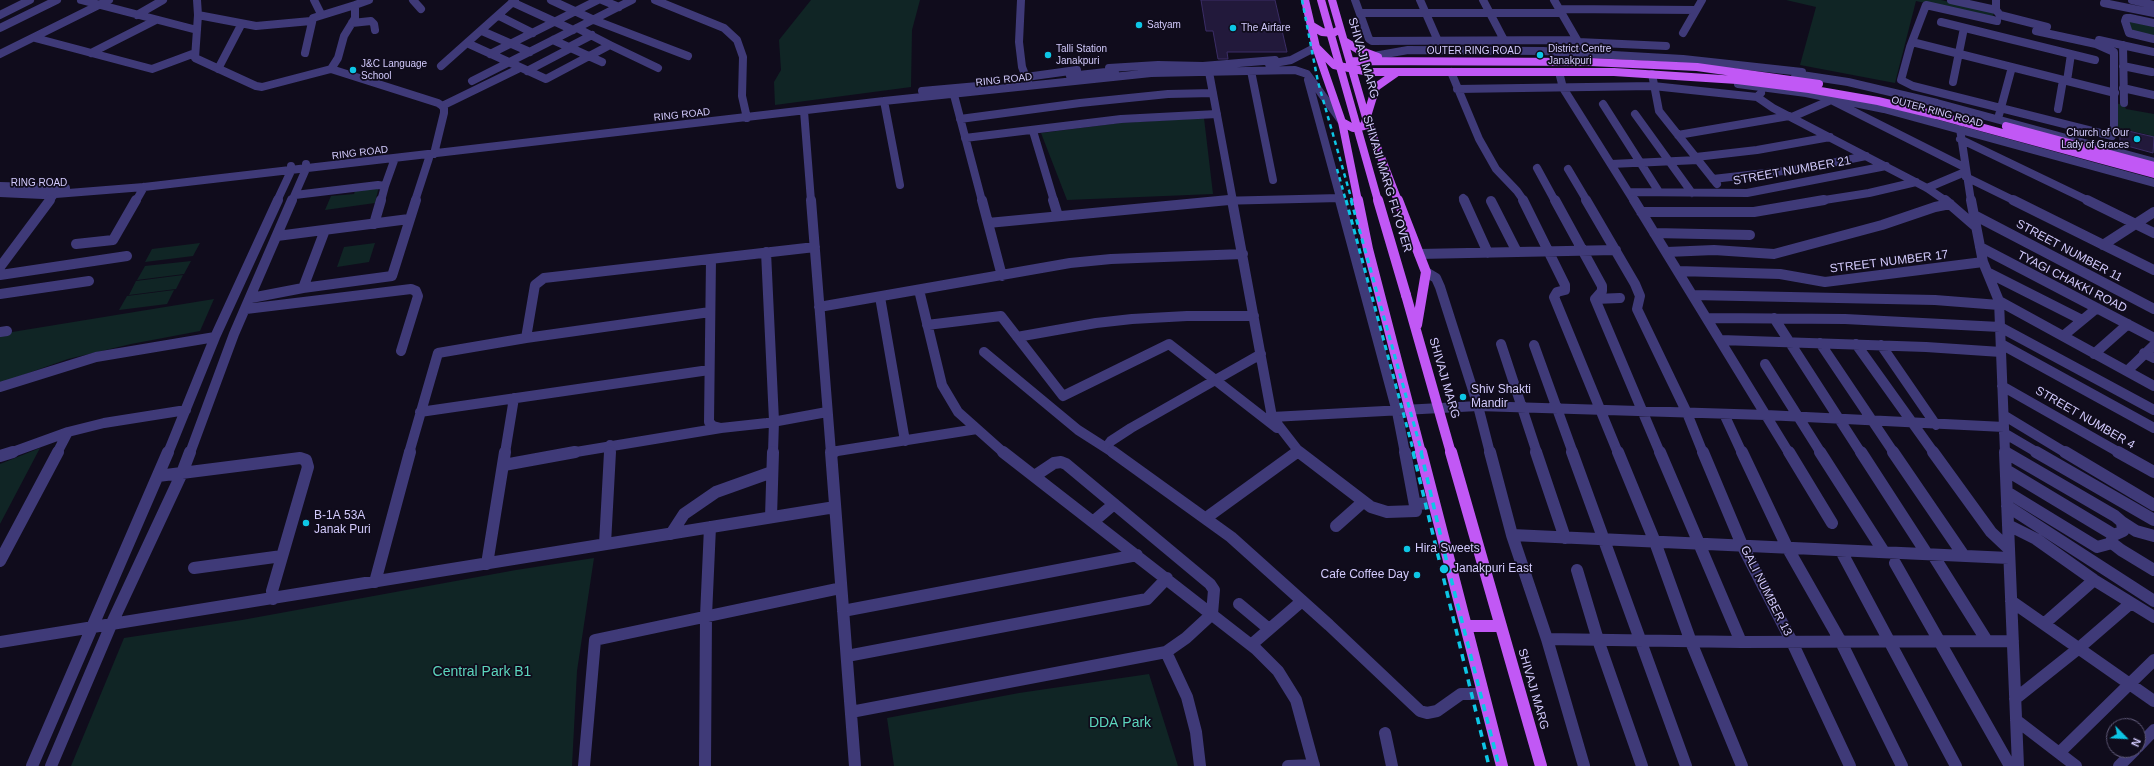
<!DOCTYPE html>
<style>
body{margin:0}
#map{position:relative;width:2154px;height:766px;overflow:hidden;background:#100c1c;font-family:Helvetica,sans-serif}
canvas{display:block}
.north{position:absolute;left:2106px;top:718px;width:40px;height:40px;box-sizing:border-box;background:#100c1c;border:1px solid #5e5876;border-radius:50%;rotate:114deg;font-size:11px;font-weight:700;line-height:16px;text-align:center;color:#d2cafc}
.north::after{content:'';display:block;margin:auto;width:14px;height:18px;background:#0dc6e5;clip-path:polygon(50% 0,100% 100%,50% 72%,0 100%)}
</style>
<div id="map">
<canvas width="2154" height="766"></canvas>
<div class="north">N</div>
</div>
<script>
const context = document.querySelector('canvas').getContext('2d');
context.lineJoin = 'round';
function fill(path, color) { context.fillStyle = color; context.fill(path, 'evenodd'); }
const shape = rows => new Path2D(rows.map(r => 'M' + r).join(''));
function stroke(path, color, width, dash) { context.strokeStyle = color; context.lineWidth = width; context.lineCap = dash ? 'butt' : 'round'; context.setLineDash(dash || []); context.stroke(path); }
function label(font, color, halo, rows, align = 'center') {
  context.font = font + ' Helvetica,sans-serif'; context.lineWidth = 3.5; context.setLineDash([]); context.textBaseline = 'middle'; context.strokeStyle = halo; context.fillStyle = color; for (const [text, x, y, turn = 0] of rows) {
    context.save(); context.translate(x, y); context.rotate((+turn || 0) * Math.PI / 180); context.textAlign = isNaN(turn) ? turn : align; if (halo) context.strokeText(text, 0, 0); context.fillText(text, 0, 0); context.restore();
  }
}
fill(shape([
 [811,0,920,0,912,30,911,87,775,105,774,82,781,70,779,40],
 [1786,0,1941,0,1994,12,1993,18,1916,1,1895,83,1800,65,1816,7],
 [2128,19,2154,24,2154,36,2129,31],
 [2115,103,2124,105,2126,109,2154,114,2154,153,2147,151,2149,135,2114,127],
 [1204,118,1213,194,1067,200,1041,133,1120,123],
 [379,186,375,203,325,210,331,196,354,194,356,188],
 [200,243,193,256,145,262,152,249],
 [375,243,369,262,337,267,344,247],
 [191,261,184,274,137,280,145,266],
 [183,275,176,289,129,295,136,281],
 [174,290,167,304,119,310,127,296],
 [214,299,200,331,131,344,68,359,0,383,0,334],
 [40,448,0,524,0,464],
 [594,558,577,671,572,766,71,766,124,638,242,620,516,570],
 [1149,674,1178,766,894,766,887,718,1019,693]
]), '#102525');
const building = shape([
 [1201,0,1275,0,1287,52,1227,52,1228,59,1218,59,1213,31,1206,31,1201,0],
 [2120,129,2154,137,2153,153,2120,144,2120,129]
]);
fill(building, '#22193b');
stroke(building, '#3b2d66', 1);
stroke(shape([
 [81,0,197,30],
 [197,0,198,15,195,58,256,86,262,87,331,69,438,103,444,107,444,113,434,154],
 [314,0,321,14],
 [413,0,421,9],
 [551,0,594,20,688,56],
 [602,0,619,7],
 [655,0,724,28,737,40,743,57,742,96,747,118],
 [1021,0,1019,42,1022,67,1028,82],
 [1355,0,1369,39,1372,41,1577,40],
 [1420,0,1438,41],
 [1483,0,1504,40],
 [1554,0,1580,45],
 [1951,0,1996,10],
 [1996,0,1996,10,2000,15,2047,27],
 [2132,0,2154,5],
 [512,2,573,30],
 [2104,3,2154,13],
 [1559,9,1696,10],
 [1360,13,1561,13],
 [0,15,30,0],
 [137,15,163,0],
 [198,15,256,26,311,21],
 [499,16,533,33],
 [1997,21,1926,5,1910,47,1901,80,1913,86,2112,136,2114,125,2114,52,2096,44,2036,31],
 [1941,22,2095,60],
 [352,23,371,21,374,24,375,30],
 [2154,23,2130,18,2126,18,2125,21,2129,33,2154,39],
 [0,28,57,0],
 [482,31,530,52],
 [1683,33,1702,0],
 [35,38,152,69,195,53],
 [553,40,602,62],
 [2099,40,2154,52],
 [1578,42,1666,46],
 [1912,42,2115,93],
 [467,43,546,79,610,45,577,28],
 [610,45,658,68],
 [2123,45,2124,103],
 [569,47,592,35],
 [91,53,156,20],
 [305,53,313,18,355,5],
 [0,54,109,0],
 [490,54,598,0],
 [1374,56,1408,50,1543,51,1683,59,1802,72],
 [1269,64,1291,60,1316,47],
 [441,66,515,0],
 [2123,66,2152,72],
 [1109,68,1158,65,1203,66,1275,60],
 [218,69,241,25],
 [331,69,338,58,344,36,355,18,355,5,369,0],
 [527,71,571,48],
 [1251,71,1273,180],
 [1209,72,1233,201],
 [1451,72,1479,139,1496,169,1517,191,1524,201],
 [1559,72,1563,88,1634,201],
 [1652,74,1659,111,1717,184],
 [1795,74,1848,82,1937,103,2154,162],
 [1070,76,1115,71],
 [1026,77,1077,70],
 [1308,80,1341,201],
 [472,81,632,0],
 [2067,81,2071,54],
 [1953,82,1964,28],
 [1738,84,1806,93,1884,109,2154,183],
 [2123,88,2154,95],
 [1457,89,1653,86,1757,97],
 [922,91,978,86],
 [1761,93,1757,97,1773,108,1927,188,1946,201],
 [954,95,982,201],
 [884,101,900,185],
 [1833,101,1964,167],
 [1603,104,1659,192],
 [442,106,520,68],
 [2058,109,2063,80],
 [804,111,811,201],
 [1635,114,1692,193],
 [1999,115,2012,67],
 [1792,117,1831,100],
 [960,119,1080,103,1168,94,1213,93],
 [1960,129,1971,201],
 [1033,131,1054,201],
 [1678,135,1789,116],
 [965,138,1121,119,1217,114],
 [1960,139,2089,201],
 [1696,157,1757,150,1830,137],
 [1611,164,1698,160],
 [1537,168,1555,201],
 [1568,169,1587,201],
 [1966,177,2015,201],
 [1713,179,1801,169,1866,156],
 [0,186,66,188],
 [385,186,395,158],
 [1927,188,1965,172],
 [1629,192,1747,193,1886,166],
 [0,193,43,195,144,187,884,101,1151,73,1295,70,1307,74,1342,122],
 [295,195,378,185,385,186,381,201],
 [1463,198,1465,201],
 [49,201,57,191],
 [136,201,144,187],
 [277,201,291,171,291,166],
 [292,201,306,169,306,164],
 [415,201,429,158],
 [1218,201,1340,198],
 [1818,201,1869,193,1916,182]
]), '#3f3a78', 8);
stroke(shape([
 [811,200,831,453],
 [982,200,1002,276],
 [1053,200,1058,216],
 [1232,200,1272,417,1300,453],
 [1340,200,1397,412,1405,453],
 [1464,200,1488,253],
 [1523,200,1565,285,1565,290,1557,292,1554,297,1618,453],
 [1555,200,1602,286,1602,291,1595,299,1660,453],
 [1586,200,1635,284,1640,296,1637,309,1687,413,1703,453],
 [1634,200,1789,453],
 [1945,200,1975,226],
 [1971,200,1983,262,1999,301,2005,453],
 [2013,200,2154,270],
 [2087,200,2154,233],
 [1491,201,1517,252],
 [1641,212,1754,212,1824,200],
 [1974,215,2154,309],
 [988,223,1229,200],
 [374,224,381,200],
 [1654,233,1750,235],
 [277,236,409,219],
 [76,244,113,240,136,200],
 [2103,245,2154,212],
 [1980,247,2154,338],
 [766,252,774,421,773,453],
 [1667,252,1714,250,1774,254,1882,225,1935,207,1950,204],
 [1419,254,1616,250],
 [711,259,709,422,713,426,721,428],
 [0,267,50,200],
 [1678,271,1780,274,1825,282,1983,262],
 [1426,272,1436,278,1440,287,1478,406,1490,453],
 [1987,272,2082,320],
 [0,275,127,256],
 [303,288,392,276,416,200],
 [919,290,942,385,958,412,1004,453],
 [0,294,89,281],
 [1693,295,1935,300,1999,305],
 [880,297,905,441],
 [251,298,303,288,325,230],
 [1595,299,1620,298],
 [1999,301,2154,386],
 [819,307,1070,263,1111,259,1243,254],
 [246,309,411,289,416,291,418,296,401,351],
 [1707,318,1845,319,2000,327,2154,410],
 [1774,318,1861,453],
 [927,325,1001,316,1063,396,1169,344,1277,428],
 [0,332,7,331],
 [2063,336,2097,308],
 [1017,337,1096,323,1132,319,1187,316,1254,316],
 [526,338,535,285,544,278,815,247],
 [1721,340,1926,347,2001,352],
 [1820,343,1894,453],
 [1501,344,1537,453],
 [1856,344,1934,453],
 [2001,344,2154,428],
 [1534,345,1573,453],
 [1881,345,1936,425],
 [984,352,1078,430,1114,453],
 [2144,353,2154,358],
 [2094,354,2128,324],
 [1765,364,1821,453],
 [2127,371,2154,345],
 [2002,386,2120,453],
 [0,387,96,357,215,337],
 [420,412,709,370],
 [1724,414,1742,453],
 [2005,416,2066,453],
 [1272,417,1478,406,1766,415,2004,427],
 [2004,433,2038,453],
 [1109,449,1108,445,1111,441,1131,428,1261,354],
 [831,452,977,429],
 [10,453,68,432,104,423,186,410],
 [57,453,68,432],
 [168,453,215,337,278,200],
 [190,453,234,334,292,200],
 [409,453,438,353,526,338,710,312],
 [505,453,514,398],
 [570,453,721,428,767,423,827,412],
 [610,453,610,445],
 [1296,453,1298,451]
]), '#3f3a78', 10);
stroke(shape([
 [831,452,855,766],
 [831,452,834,452],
 [1003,452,1256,649,1278,671,1296,700,1314,766],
 [1113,452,1231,537,1329,625,1420,711,1427,713,1437,711,1461,694,1483,694],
 [1299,452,1371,507,1387,512,1416,511,1405,452],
 [1490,452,1512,535,1547,639,1584,766],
 [1536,452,1565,538],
 [1572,452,1686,766],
 [1618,452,1655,542,1691,642,1742,766],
 [1660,452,1741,642],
 [1703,452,1742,545,1792,642,1850,766],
 [1742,452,1787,547,1841,642,1902,766],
 [1789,452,1832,523],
 [1820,452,1884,552],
 [1861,452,1927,554],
 [1893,452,1964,556],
 [1933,452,1991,532,2009,549],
 [2005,452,2018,766],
 [2005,452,2115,516,2122,522,2123,531,2114,535,2006,470],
 [2036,452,2154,520],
 [2065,452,2154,505],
 [2118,452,2154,472],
 [0,456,13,452],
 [504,465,575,452],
 [158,476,300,458,306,460,308,467,272,591,273,599],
 [2007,492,2097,547,2112,543],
 [1415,504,1434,503],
 [2007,506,2154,601],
 [771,517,773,452],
 [1206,518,1297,452],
 [1094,521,1114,504],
 [2122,522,2136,531,2154,536],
 [2008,525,2036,539,2094,580,2154,617],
 [1336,526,1363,502],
 [671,534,684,514,716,492,772,472],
 [1512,535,2009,558],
 [2112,538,2112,543,2121,550,2154,570],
 [605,544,610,452],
 [1841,551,1956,766],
 [1933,555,1987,641],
 [0,561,58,452],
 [1895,563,2010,766],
 [487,564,505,452],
 [194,568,282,556],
 [1577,570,1598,640,1642,766],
 [375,582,410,452],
 [2011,601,2154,701],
 [1239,604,1269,629],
 [843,611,1137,555],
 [2045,623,2094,580],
 [1547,639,1741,642,2013,641],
 [0,642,835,507],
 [1251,645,1302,601],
 [1166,652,1187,697,1196,732,1200,766],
 [847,656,1147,599,1167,578],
 [2015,699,2079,648,2131,603],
 [851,712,1166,652,1186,638,1212,614,1214,590,1210,584,1066,464,1061,462,1054,463,1036,475],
 [2016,720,2076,766],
 [1385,733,1392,766],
 [2138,747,2154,730],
 [2059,753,2154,660],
 [32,766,168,452],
 [51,766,111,625,182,473,190,452],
 [584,766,595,640,841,588],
 [705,766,706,616,710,527],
 [1288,766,1314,765],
 [2119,766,2135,750]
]), '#3f3a78', 12);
stroke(shape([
 [1305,0,1316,47,1342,122,1358,201],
 [1332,0,1367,121,1398,201],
 [1312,26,1322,32,1333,33,1339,30],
 [1344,41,1359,50,1378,57],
 [1316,47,1334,65,1369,72,1614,72,1737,80,1809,89,1878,101,1936,115,2154,174],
 [1350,61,1590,62,1697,67,1819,84],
 [1342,122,1353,128,1364,126,1376,87,1396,73],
 [2006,126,2154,166]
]), '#c158f5', 8);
stroke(shape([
 [1358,200,1368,249,1421,453],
 [1398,200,1426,272,1417,325],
 [1406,295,1451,453]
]), '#c158f5', 10);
stroke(shape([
 [1421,452,1502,766],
 [1451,452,1541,766],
 [1467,626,1501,626]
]), '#c158f5', 12);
stroke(shape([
 [1302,0,1318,82,1352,201],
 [1337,169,1346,201]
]), '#0dc6e5', 2.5, [4.5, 4]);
stroke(shape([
 [1346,200,1414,453],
 [1351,200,1422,453]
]), '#0dc6e5', 3, [5.5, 4.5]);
stroke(shape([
 [1413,452,1489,766],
 [1421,452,1447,563,1499,766]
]), '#0dc6e5', 3.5, [7, 6]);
stroke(shape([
 [1321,0,1378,201]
]), '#c158f5', 8);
stroke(shape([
 [1378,200,1406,295]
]), '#c158f5', 10);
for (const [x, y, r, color] of [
 [1139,25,4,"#0dc6e5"],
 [1233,28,4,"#0dc6e5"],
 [1048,55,4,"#0dc6e5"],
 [1540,55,4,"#0dc6e5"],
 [353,70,4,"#0dc6e5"],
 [2137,139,4,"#0dc6e5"],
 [1463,397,4,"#0dc6e5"],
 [306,523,4,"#0dc6e5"],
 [1407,549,4,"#0dc6e5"],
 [1444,569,5,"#0dc6e5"],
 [1417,575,4,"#0dc6e5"]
]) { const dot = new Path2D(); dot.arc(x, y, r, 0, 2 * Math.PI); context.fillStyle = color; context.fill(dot); stroke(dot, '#100c1c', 1.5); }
label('10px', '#d2cafc', '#100c1c', [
 ["Satyam",1147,25],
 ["The Airfare",1241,28],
 ["Talli Station",1056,49],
 ["Janakpuri",1056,61],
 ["District Centre",1548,49],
 ["Janakpuri",1548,61],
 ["J&C Language",361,64],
 ["School",361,76],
 ["Church of Our",2129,133,"right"],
 ["Lady of Graces",2129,145,"right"]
], 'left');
label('10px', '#d2cafc', '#100c1c', [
 ["OUTER RING ROAD",1474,51],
 ["RING ROAD",1004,80,-6],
 ["OUTER RING ROAD",1937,112,15],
 ["RING ROAD",682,115,-6],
 ["RING ROAD",360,153,-7],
 ["RING ROAD",39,183]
]);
label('12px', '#d2cafc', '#100c1c', [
 ["SHIVAJI MARG",1363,58,74],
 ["STREET NUMBER 21",1792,171,-10],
 ["SHIVAJI MARG FLYOVER",1387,184,73],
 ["STREET NUMBER 11",2069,251,28],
 ["STREET NUMBER 17",1889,262,-7],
 ["TYAGI CHAKKI ROAD",2072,282,27],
 ["SHIVAJI MARG",1444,378,74],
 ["STREET NUMBER 4",2085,418,30],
 ["GALI NUMBER 13",1766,591,63],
 ["SHIVAJI MARG",1533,689,74]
]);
label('12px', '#d2cafc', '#100c1c', [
 ["Shiv Shakti",1471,390],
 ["Mandir",1471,404],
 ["B-1A 53A",314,516],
 ["Janak Puri",314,530],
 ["Hira Sweets",1415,549],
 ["Janakpuri East",1453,569],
 ["Cafe Coffee Day",1409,575,"right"]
], 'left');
label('14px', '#5cd6bd', '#100c1c', [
 ["Central Park B1",482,672],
 ["DDA Park",1120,723]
]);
</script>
